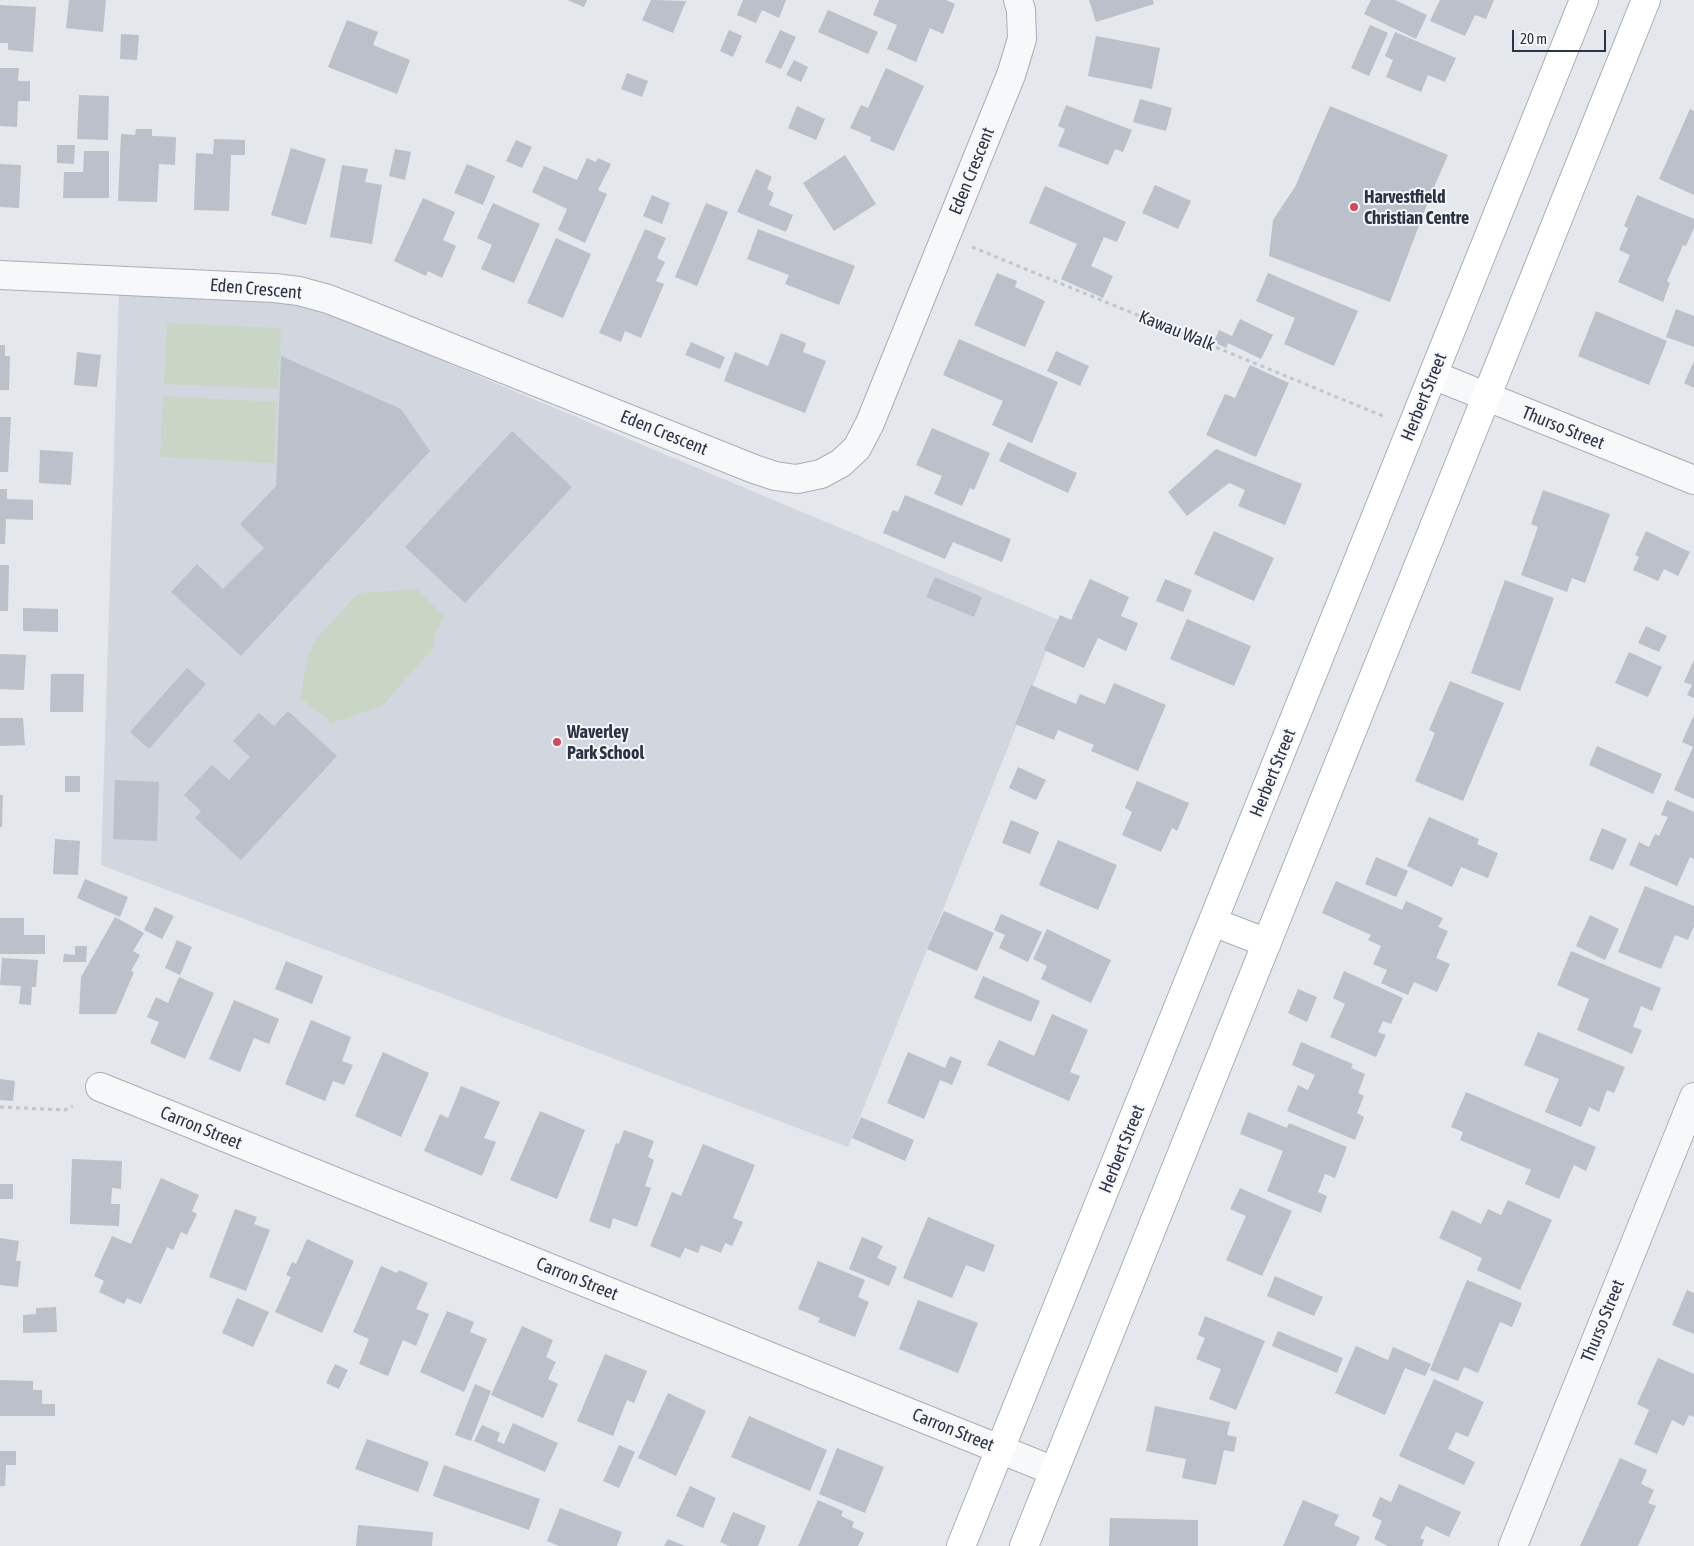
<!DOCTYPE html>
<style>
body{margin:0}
#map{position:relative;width:1694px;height:1546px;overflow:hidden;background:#e4e7ec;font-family:"Asap Condensed",sans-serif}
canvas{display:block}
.scale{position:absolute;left:1512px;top:30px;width:94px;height:22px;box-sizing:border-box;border:2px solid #2b3445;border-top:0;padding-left:6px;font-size:15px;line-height:18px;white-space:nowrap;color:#2b3445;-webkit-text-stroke:4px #f4f6f9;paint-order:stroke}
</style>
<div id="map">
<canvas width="1694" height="1546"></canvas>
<div class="scale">20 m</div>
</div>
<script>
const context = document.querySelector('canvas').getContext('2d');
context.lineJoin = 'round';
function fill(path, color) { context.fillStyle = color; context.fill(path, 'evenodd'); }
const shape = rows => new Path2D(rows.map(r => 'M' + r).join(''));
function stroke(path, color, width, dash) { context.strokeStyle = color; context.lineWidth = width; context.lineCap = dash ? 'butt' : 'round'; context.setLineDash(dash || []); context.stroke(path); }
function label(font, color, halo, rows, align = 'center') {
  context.font = font + ' "Asap Condensed",sans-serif'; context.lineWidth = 4; context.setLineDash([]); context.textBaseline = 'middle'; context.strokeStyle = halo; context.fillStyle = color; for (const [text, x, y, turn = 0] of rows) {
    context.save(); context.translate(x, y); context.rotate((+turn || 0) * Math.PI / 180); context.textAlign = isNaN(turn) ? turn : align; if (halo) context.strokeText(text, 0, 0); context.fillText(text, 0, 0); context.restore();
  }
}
fill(shape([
 [119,292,305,303,1059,620,848,1147,101,865]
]), '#d2d6de');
fill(shape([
 [167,323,281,328,278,389,164,384],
 [163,396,277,402,274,463,160,457],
 [416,589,444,616,435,636,433,648,382,706,332,723,300,698,307,660,314,641,359,593]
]), '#c9d6c5');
fill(shape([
 [69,0,106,0,103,32,66,28],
 [567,0,587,0,584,7],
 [651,0,686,1,673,33,642,20],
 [743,0,786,0,779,18,762,10,756,23,737,15],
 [879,0,946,0,955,4,943,34,930,28,916,62,887,49,897,25,873,15],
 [1089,0,1153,0,1154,4,1096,22],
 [1371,0,1395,0,1427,15,1416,39,1364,14],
 [1440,0,1494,0,1486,19,1475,15,1465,36,1430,21],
 [0,5,36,7,33,52,8,50,8,43,0,43],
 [828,10,878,32,868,54,818,32],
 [347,20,378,32,373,45,410,60,397,94,328,67],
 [1370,25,1388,33,1369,76,1351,68],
 [729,30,742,36,733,57,720,51],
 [780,30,796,37,781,69,765,62],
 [1395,32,1456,58,1445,82,1428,75,1421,92,1386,77,1393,60,1385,56],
 [121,34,139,35,137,60,120,59],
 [1096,36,1160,48,1152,89,1088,76],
 [794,60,808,67,801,82,786,75],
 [0,68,19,68,18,81,30,81,30,101,18,101,17,127,0,126],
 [886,68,924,86,894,151,870,141,871,137,850,128,861,105,868,108],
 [627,73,648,81,642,97,621,89],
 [79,95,109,96,108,140,77,139],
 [1140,99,1172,108,1166,131,1133,122],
 [1066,105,1132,130,1123,152,1115,149,1108,165,1058,146,1065,129,1058,126],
 [797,106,825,119,816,140,788,128],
 [1330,106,1448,155,1431,194,1390,302,1269,256,1273,220,1295,187],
 [1690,109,1694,111,1694,195,1659,179],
 [136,129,152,129,152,136,176,137,175,165,159,164,157,202,118,201,121,134,135,135],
 [214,139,245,140,245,155,231,155,229,211,194,210,196,153,213,154],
 [516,140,532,147,522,168,506,161],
 [57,145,75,145,74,164,57,163],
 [291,148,326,159,306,225,271,215],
 [395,149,411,152,405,180,389,176],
 [84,151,109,151,109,198,63,198,64,172,83,172],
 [845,155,876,204,834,231,803,183],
 [587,158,596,162,598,158,611,164,598,190,607,194,585,243,558,230,567,209,532,192,544,166,577,180],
 [0,164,21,165,19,208,0,207],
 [467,164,495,176,483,205,454,193],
 [342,165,368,169,365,182,382,185,372,244,330,237],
 [756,169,772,177,767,189,774,193,769,205,793,215,786,232,737,212],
 [1155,185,1191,201,1178,229,1142,213],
 [1045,186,1126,222,1117,242,1104,237,1091,266,1113,276,1103,298,1061,279,1077,244,1029,223],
 [652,195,670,203,662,224,643,216],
 [1637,195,1694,219,1694,228,1686,246,1683,245,1667,281,1670,283,1663,302,1618,282,1630,255,1619,250,1628,228,1624,226],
 [423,198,455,212,443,240,456,246,442,278,428,271,426,276,394,261],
 [493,203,540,224,514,283,481,269,492,245,477,238],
 [706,203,728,212,697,286,675,277],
 [645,229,666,238,657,258,665,262,656,281,664,284,641,338,625,331,621,342,599,333],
 [758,229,855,266,839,305,785,284,789,275,747,259],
 [556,238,591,254,563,318,527,303],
 [997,273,1017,281,1015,287,1045,301,1025,347,974,325],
 [1268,273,1358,311,1334,366,1284,344,1295,318,1256,301],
 [1676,309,1694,316,1694,347,1666,337],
 [1596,311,1667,341,1649,385,1578,356],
 [1240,319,1273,335,1261,359,1228,343,1226,348,1214,342,1219,330,1232,336],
 [781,333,806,343,803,352,826,361,805,413,724,381,735,352,768,366],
 [959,339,1058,382,1032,443,992,425,1003,401,943,375],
 [691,342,725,357,720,369,685,355],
 [0,345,5,345,5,356,10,356,9,390,0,390],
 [1056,351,1089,366,1080,386,1047,371],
 [77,352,101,355,97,387,74,385],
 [281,356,401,409,430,451,241,656,171,592,197,564,223,589,264,548,240,524,276,486],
 [1694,361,1694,388,1684,383],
 [1250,365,1289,383,1256,457,1206,435,1225,394,1235,398],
 [0,417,11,417,8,472,0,472],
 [932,428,990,453,974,490,970,488,962,506,934,494,942,476,916,465],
 [512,431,572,487,465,603,405,547],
 [1008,442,1077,473,1068,493,999,461],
 [1216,449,1302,484,1285,525,1238,506,1245,490,1229,483,1187,516,1168,492],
 [40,450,73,452,71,485,39,483],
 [0,489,7,489,7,499,33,500,33,520,6,519,5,544,0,544],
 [1543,490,1610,514,1585,583,1572,578,1567,592,1521,575,1538,527,1531,524],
 [905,495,1011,539,1002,562,953,542,945,559,883,533,893,510,898,512],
 [1214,531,1274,558,1254,601,1194,574],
 [1646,531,1690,552,1678,576,1664,569,1658,581,1633,570,1639,557,1635,555],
 [0,565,9,565,8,611,0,611],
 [935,577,982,597,974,617,926,597],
 [1090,579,1129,597,1121,616,1138,623,1126,651,1098,638,1084,668,1044,650,1060,615,1071,620],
 [1165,579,1192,590,1183,612,1156,601],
 [1505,580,1554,598,1520,691,1471,673],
 [23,608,58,609,58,632,23,631],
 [1187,619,1251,646,1234,686,1170,659],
 [1646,626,1667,636,1659,652,1638,643],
 [1629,652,1662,667,1648,697,1615,683],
 [0,654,26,655,24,690,0,689],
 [1694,660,1694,698,1687,695,1692,685,1684,682],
 [187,668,206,684,149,749,130,732],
 [51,674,84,674,83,712,50,712],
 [1450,681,1504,703,1463,801,1415,781,1435,733,1429,730],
 [1114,683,1166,705,1138,771,1091,751,1094,745,1058,730,1054,740,1015,724,1031,685,1076,704,1080,694,1105,704],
 [288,711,337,756,241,860,195,818,201,811,184,795,212,765,229,780,250,757,233,741,259,713,274,726],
 [1694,715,1694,799,1674,790,1693,747,1682,742],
 [0,718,23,718,25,745,0,746],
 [1597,746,1662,774,1653,794,1589,765],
 [1018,767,1046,780,1036,800,1009,788],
 [65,776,80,776,80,792,65,792],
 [115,780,159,782,157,841,113,839],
 [1137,781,1189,803,1177,831,1172,828,1161,852,1122,835,1132,812,1125,808],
 [0,795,3,795,2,827,0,827],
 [1667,800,1694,812,1694,859,1690,857,1677,886,1629,865,1639,842,1649,847,1655,834,1659,836,1668,817,1661,815],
 [1429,817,1479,839,1477,844,1498,853,1488,878,1461,867,1452,887,1407,866],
 [1011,820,1039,832,1030,854,1002,843],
 [1602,828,1627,839,1613,870,1589,860],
 [55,839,80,841,78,875,53,874],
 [1058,840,1117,865,1098,910,1039,885],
 [1376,857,1408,871,1396,897,1365,884],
 [85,879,128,897,120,917,77,898],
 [1336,881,1402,910,1406,901,1443,918,1438,927,1448,931,1436,958,1450,964,1437,992,1414,982,1408,995,1381,983,1387,970,1373,964,1381,946,1368,940,1371,935,1322,913],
 [1645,886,1694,906,1694,926,1688,940,1675,935,1661,969,1618,952],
 [155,907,174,916,162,939,144,930],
 [944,911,994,933,977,971,927,949],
 [1001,914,1042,932,1028,962,999,948,1005,935,994,930],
 [1590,915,1619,929,1605,960,1576,946],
 [115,917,144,933,133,951,140,955,131,971,134,972,116,1014,79,1014,81,977],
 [0,918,24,918,24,935,45,935,45,954,0,954],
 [1047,929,1111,960,1091,1003,1041,979,1047,966,1033,959],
 [177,940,192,947,180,975,165,968],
 [75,946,87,946,86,962,63,962,64,954,75,955],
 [1571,951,1661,988,1652,1011,1641,1006,1633,1027,1642,1030,1632,1054,1577,1030,1589,999,1557,985],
 [2,958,38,960,36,987,32,987,31,1005,19,1004,21,986,0,985],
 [286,961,323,976,312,1004,275,989],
 [1344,971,1403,998,1391,1024,1383,1021,1378,1032,1386,1035,1376,1057,1330,1037,1345,1004,1333,998],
 [983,976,1040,1001,1031,1022,974,998],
 [179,977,214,993,185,1059,150,1043,159,1022,147,1017,156,997,168,1003],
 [1298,989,1317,997,1307,1022,1288,1013],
 [234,1000,279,1019,269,1044,254,1038,240,1072,209,1059],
 [1052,1014,1088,1030,1070,1072,1080,1076,1069,1101,987,1065,999,1040,1034,1056],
 [311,1020,351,1037,342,1061,353,1065,344,1085,333,1081,325,1101,285,1084],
 [1538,1032,1625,1067,1614,1093,1607,1090,1599,1112,1589,1107,1581,1127,1545,1112,1559,1079,1524,1065],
 [1301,1042,1353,1064,1351,1068,1365,1074,1358,1093,1364,1096,1357,1113,1364,1117,1355,1140,1287,1111,1298,1085,1308,1090,1315,1075,1292,1065],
 [383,1052,429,1073,401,1137,355,1116],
 [908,1052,945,1068,950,1056,962,1061,952,1085,940,1080,924,1119,887,1103],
 [0,1079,15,1081,13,1101,0,1100],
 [461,1086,500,1102,484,1138,496,1142,482,1176,424,1151,440,1114,448,1118],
 [1466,1092,1596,1147,1586,1171,1574,1165,1559,1199,1525,1184,1531,1170,1460,1140,1463,1132,1451,1127],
 [540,1111,585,1130,557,1199,510,1180],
 [1248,1112,1287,1128,1289,1123,1347,1147,1335,1178,1325,1174,1318,1192,1327,1196,1321,1213,1267,1191,1283,1151,1240,1134],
 [861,1117,914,1140,905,1161,852,1138],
 [624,1130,654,1141,648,1157,654,1160,645,1186,651,1188,637,1227,613,1218,610,1229,589,1221,616,1143,619,1144],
 [703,1144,755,1165,733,1218,743,1222,732,1246,725,1243,721,1253,701,1245,698,1253,685,1248,680,1258,650,1246,672,1192,681,1196],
 [72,1159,122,1161,121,1189,112,1188,111,1204,120,1204,119,1226,70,1224],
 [161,1178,199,1195,192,1211,197,1214,187,1235,181,1232,173,1250,167,1247,141,1304,127,1298,124,1304,99,1292,104,1281,94,1276,112,1236,131,1244],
 [0,1184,13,1184,13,1199,0,1199],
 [1240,1188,1292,1211,1262,1276,1226,1260,1246,1216,1230,1209],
 [1508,1200,1552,1220,1520,1290,1477,1270,1482,1258,1439,1238,1452,1210,1481,1224,1488,1209,1501,1215],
 [235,1209,257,1217,254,1224,270,1230,246,1291,209,1277],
 [928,1217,995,1245,984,1272,966,1265,952,1298,903,1278],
 [862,1237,883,1246,877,1258,897,1267,889,1286,849,1269],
 [0,1238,19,1241,16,1261,21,1261,18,1287,0,1285],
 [307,1239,354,1261,322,1333,275,1312,291,1277,286,1275,292,1262,296,1264],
 [818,1261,865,1280,858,1297,869,1302,855,1337,818,1322,820,1318,798,1309],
 [381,1266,397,1273,399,1270,428,1283,416,1309,429,1314,416,1346,403,1340,388,1376,359,1364,369,1339,353,1332],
 [1275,1276,1323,1297,1314,1316,1267,1296],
 [1467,1280,1522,1303,1512,1327,1500,1322,1478,1373,1464,1367,1458,1381,1430,1370],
 [1687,1290,1694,1293,1694,1334,1672,1325],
 [237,1298,269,1312,253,1347,222,1333],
 [918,1300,978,1323,958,1373,899,1349],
 [56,1307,57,1332,23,1333,23,1315,36,1314,36,1308],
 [447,1311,474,1322,470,1332,487,1339,464,1392,420,1372],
 [1205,1316,1265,1341,1236,1410,1209,1399,1221,1369,1196,1359,1205,1338,1198,1335],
 [522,1326,553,1340,546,1357,556,1362,548,1379,558,1384,543,1418,491,1395],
 [1278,1331,1343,1358,1337,1373,1272,1346],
 [1356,1346,1388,1360,1393,1347,1431,1364,1425,1376,1405,1368,1385,1415,1335,1393],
 [605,1354,647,1371,634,1403,627,1400,613,1436,577,1421],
 [1658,1358,1694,1374,1694,1417,1689,1415,1684,1426,1672,1420,1657,1454,1634,1444,1649,1410,1637,1404],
 [335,1364,348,1370,339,1389,326,1383],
 [1434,1379,1484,1402,1468,1437,1456,1432,1448,1449,1475,1462,1464,1485,1399,1456],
 [0,1380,33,1381,33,1390,42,1390,42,1404,55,1404,55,1416,0,1416],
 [475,1384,491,1391,471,1441,455,1435],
 [668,1393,706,1411,676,1476,638,1458],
 [1155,1406,1230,1422,1227,1435,1237,1437,1234,1452,1224,1450,1216,1485,1182,1478,1186,1459,1146,1451],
 [749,1416,827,1450,810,1491,731,1457],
 [513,1423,558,1443,545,1472,474,1441,482,1425,500,1433,497,1441,504,1444],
 [367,1439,429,1462,418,1492,355,1469],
 [619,1445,635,1452,619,1488,603,1481],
 [837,1448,884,1467,865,1513,819,1494],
 [0,1451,16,1451,16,1465,6,1465,5,1486,0,1486],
 [1620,1458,1647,1470,1641,1484,1654,1490,1648,1503,1656,1506,1638,1546,1580,1546],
 [444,1465,540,1499,529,1530,433,1496],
 [1399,1484,1461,1512,1449,1537,1426,1526,1420,1538,1424,1540,1422,1546,1388,1546,1374,1539,1382,1521,1372,1516,1380,1497,1391,1502],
 [690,1486,716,1498,703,1528,676,1516],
 [818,1500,843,1511,841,1516,854,1522,852,1527,864,1533,858,1546,798,1546],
 [1303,1500,1339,1515,1334,1525,1360,1537,1356,1546,1283,1546],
 [560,1508,622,1532,617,1546,559,1546,547,1541],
 [733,1512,766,1526,758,1546,729,1546,720,1542],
 [1110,1518,1198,1520,1198,1546,1109,1546],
 [358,1525,433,1532,432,1546,356,1546],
 [668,1539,685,1546,664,1546]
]), '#bbc0ca');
const street = shape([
 [0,275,274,288,299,291,328,299,354,309,754,469,775,476,797,479,821,474,841,463,857,448,870,423,1011,75,1022,39,1021,10,1018,0],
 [1433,375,1694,480],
 [100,1087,1054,1471],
 [1513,1546,1694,1097]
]);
const secondary = shape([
 [1213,922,1267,943],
 [961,1546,1584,0],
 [1024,1546,1646,0]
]);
stroke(street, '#a9aeb7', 30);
stroke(secondary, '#a9aeb7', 30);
stroke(shape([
 [972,247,1383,416],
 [0,1107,65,1110,73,1106]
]), '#c2c5cb', 3, [4, 4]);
stroke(street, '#f7f8fa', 28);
stroke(secondary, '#fff', 28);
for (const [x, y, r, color] of [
 [1354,207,5,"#d1495b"],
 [557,742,5,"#d1495b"]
]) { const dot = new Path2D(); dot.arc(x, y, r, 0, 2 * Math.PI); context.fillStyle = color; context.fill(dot); stroke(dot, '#f4f6f9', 2); }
label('18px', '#2b3445', '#f4f6f9', [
 ["Eden Crescent",972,171,-68],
 ["Eden Crescent",256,289,5],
 ["Kawau Walk",1177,331,22],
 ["Herbert Street",1424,397,-68],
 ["Thurso Street",1563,428,22],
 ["Eden Crescent",664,433,22],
 ["Herbert Street",1273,773,-68],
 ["Carron Street",201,1128,22],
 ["Herbert Street",1122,1149,-68],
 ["Carron Street",577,1279,22],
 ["Thurso Street",1603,1321,-68],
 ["Carron Street",953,1430,22]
]);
label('bold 18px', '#2b3445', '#f4f6f9', [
 ["Harvestfield",1364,197],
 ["Christian Centre",1364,218],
 ["Waverley",567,732],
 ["Park School",567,753]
], 'left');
</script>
